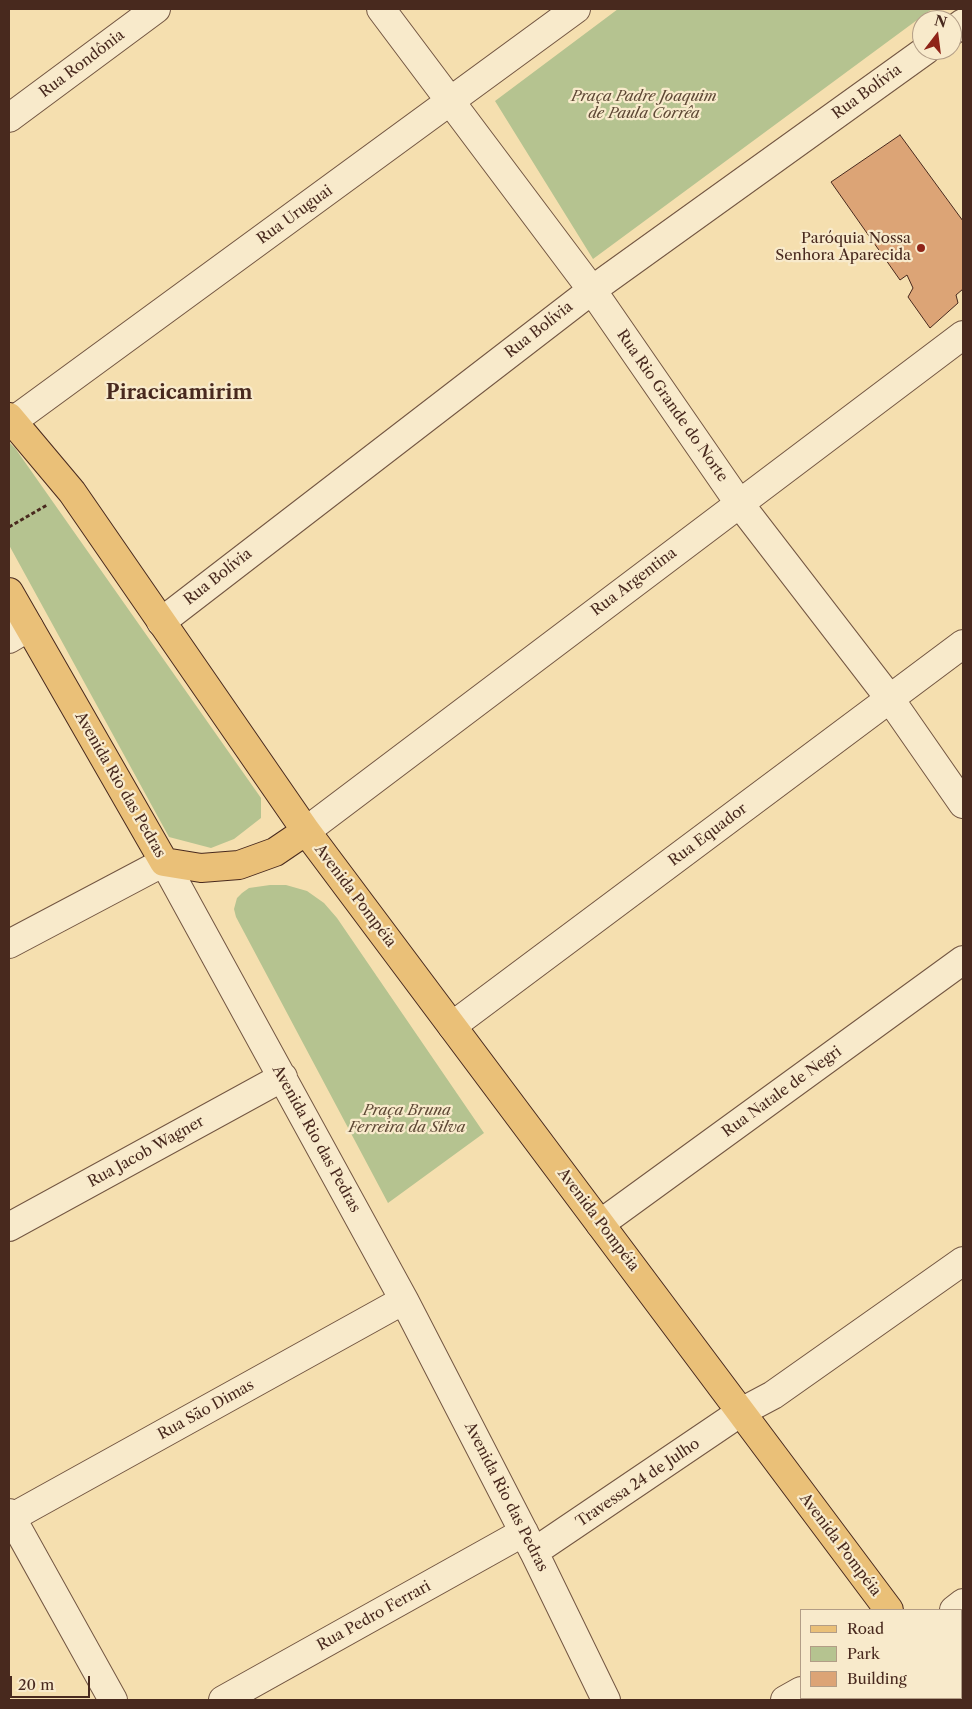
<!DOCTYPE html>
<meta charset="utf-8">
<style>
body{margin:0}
#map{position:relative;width:972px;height:1709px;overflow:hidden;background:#f5dfaf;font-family:"Libre Caslon Text",serif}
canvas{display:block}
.frame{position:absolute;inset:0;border:10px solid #48291e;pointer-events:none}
.legend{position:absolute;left:800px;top:1609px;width:162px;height:90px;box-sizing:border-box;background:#f8eacb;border:1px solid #b29d86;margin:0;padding:6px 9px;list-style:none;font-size:15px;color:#48291e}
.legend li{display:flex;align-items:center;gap:10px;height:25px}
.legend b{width:25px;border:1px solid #b29d86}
.north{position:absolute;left:912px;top:10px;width:50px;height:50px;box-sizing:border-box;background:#f8eacb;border:1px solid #b29d86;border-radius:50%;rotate:15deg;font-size:14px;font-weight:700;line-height:20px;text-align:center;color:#48291e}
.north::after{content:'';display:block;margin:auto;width:18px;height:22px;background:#8f2418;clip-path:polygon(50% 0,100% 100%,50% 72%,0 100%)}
.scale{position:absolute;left:10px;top:1676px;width:80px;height:22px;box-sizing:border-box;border:2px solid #48291e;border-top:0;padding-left:6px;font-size:15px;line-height:18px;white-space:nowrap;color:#48291e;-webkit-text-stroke:4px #f8eacb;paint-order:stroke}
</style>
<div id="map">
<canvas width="972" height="1709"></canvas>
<div class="frame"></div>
<ul class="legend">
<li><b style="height:6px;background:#eac078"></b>Road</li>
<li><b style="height:14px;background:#b5c390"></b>Park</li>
<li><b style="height:14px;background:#dca476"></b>Building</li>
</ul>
<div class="north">N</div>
<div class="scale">20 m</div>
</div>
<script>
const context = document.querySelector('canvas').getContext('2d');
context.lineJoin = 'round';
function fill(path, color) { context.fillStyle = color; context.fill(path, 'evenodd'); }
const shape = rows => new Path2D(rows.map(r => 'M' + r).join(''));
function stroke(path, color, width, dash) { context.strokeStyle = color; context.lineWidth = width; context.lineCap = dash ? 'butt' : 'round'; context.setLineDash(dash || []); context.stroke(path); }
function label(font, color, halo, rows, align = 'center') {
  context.font = font + ' "Libre Caslon Text",serif'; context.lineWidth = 4.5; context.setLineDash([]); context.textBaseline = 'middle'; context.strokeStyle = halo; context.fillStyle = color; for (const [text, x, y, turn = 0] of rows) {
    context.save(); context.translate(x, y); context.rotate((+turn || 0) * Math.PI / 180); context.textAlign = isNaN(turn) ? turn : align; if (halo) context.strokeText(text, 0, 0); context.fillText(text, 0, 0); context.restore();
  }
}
fill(shape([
 [618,9,932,9,593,259,495,101],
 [9,442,15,448,261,798,261,818,234,839,211,848,169,837,9,545],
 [270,885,286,885,307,891,324,903,337,918,484,1133,388,1203,236,917,234,909,237,898,242,893,249,888]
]), '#b5c390');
const building = shape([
 [900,135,963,221,963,289,956,295,958,303,930,328,908,297,913,288,907,275,900,280,831,182,900,135]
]);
fill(building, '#dca476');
stroke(building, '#48291e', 1);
const minor = shape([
 [381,9,592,290,739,503,890,699,963,804],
 [952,31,963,23],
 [9,118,156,9],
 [13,421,576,9],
 [161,622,592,290,926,50],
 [9,639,29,627],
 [306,831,963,335],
 [9,944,164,862,404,1300,534,1552,606,1700],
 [452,1026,963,644],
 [600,1224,963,960],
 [9,1227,283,1077],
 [9,1513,113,1700],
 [9,1519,404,1300],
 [534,1552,741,1412,773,1395,963,1261],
 [954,1610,963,1603],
 [223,1700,524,1532],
 [785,1700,801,1691]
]);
const major = shape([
 [9,417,72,492,306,831,889,1610],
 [9,592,164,862,201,868,239,865,275,852,306,831],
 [956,1698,958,1700]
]);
stroke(minor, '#735642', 30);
stroke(major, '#48291e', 30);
stroke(shape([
 [9,527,47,505]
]), '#48291e', 3, [4, 2.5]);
stroke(minor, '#f8eacb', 28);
stroke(major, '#eac078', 28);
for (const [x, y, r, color] of [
 [921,248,5,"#8f2418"]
]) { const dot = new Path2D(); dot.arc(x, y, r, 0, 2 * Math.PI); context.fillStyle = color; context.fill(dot); stroke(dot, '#f8eacb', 2); }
label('15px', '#48291e', '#f8eacb', [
 ["Rua Rondônia",82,64,-37],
 ["Rua Bolívia",867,92,-36],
 ["Rua Uruguai",295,215,-36],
 ["Rua Bolívia",539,330,-38],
 ["Rua Rio Grande do Norte",672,406,55],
 ["Rua Bolívia",218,577,-38],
 ["Rua Argentina",634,582,-37],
 ["Avenida Rio das Pedras",120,785,60],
 ["Rua Equador",708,835,-37],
 ["Avenida Pompéia",355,896,53],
 ["Rua Natale de Negri",782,1092,-36],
 ["Avenida Rio das Pedras",316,1139,61],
 ["Rua Jacob Wagner",146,1152,-29],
 ["Avenida Pompéia",598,1220,53],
 ["Rua São Dimas",206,1410,-29],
 ["Travessa 24 de Julho",638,1483,-34],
 ["Avenida Rio das Pedras",506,1497,63],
 ["Avenida Pompéia",840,1545,53],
 ["Rua Pedro Ferrari",374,1616,-29]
]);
label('italic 15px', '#5e4835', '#f8eacb', [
 ["Praça Padre Joaquim",644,97],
 ["de Paula Corrêa",644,114],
 ["Praça Bruna",407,1111],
 ["Ferreira da Silva",407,1128]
]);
label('15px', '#48291e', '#f8eacb', [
 ["Paróquia Nossa",911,239],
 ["Senhora Aparecida",911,256]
], 'right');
label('bold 20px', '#48291e', '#f8eacb', [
 ["Piracicamirim",179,393]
]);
</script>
